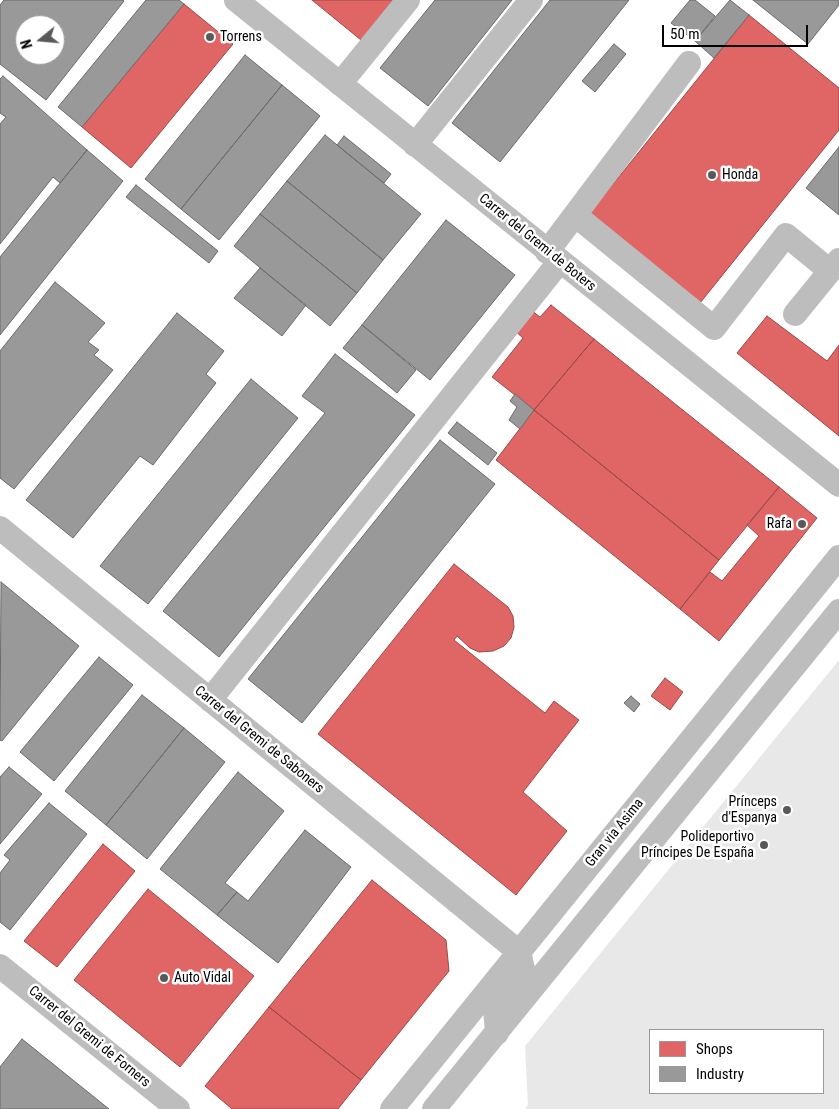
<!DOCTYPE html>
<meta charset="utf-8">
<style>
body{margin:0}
#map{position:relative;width:839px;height:1109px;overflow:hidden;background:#fff;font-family:"Roboto Condensed",sans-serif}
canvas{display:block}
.legend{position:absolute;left:649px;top:1029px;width:175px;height:65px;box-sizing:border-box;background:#fff;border:1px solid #999;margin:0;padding:6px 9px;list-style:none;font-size:15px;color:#000}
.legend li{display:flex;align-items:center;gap:10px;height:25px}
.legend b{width:25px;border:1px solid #999}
.north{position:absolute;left:15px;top:15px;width:50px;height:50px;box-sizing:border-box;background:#fff;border:1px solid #999;border-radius:50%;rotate:253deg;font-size:14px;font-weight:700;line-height:20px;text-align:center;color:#000}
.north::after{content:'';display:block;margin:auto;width:18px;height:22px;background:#595959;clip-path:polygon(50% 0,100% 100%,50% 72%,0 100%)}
.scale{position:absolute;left:662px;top:25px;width:146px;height:22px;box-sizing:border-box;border:2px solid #000;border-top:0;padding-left:6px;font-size:15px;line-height:18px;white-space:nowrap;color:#000;-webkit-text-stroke:4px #fff;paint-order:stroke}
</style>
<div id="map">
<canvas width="839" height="1109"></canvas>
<ul class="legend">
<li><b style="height:14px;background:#e06666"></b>Shops</li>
<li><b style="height:14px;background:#999"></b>Industry</li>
</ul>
<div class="north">N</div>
<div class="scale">50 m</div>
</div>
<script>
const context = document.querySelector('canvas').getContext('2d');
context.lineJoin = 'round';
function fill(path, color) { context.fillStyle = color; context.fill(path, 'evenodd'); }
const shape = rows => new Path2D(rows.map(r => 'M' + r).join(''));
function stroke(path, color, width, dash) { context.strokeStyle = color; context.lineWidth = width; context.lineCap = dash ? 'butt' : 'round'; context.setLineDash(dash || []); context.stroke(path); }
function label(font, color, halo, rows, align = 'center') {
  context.font = font + ' "Roboto Condensed",sans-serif'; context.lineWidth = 5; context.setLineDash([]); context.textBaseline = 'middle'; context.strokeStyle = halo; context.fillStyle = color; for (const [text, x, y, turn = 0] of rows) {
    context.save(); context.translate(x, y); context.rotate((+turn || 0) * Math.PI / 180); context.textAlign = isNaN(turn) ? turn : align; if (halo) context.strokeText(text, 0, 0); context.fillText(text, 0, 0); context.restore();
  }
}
fill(shape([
 [839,660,839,1109,525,1109,528,1105,525,1046],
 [650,1030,823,1030,823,1093,650,1093]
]), '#e8e8e8');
const shops = shape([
 [312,0,393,0,361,40,312,0],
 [184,4,233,44,131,168,82,127,184,4],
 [749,15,839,88,839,130,696,308,585,219,749,15],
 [551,305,594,339,534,410,492,377,523,338,514,330,531,310,540,317,551,305],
 [767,316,827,361,839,345,839,436,737,353,767,316],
 [594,339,779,487,719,560,534,410,594,339],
 [534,410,719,560,680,609,496,460,534,410],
 [779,487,817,518,719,641,680,609,710,572,722,581,759,536,747,525,779,487],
 [454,564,508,607,513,616,514,627,511,638,504,646,493,651,479,652,470,648,457,636,454,640,545,713,554,701,579,720,523,792,567,831,516,895,318,734,454,564],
 [665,678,683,692,670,710,651,696,665,678],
 [103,844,135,871,57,967,24,941,103,844],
 [372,880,446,940,449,971,361,1080,269,1007,372,880],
 [148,889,254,976,180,1067,74,980,148,889],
 [269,1007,361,1080,338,1109,232,1109,205,1086,269,1007]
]);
fill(shops, '#e06666');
stroke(shops, '#9d4747', 1);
const industry = shape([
 [4,0,123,0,124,1,46,100,0,64,0,5,4,0],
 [25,25,55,25,55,55,25,55,25,25],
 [146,0,179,0,184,4,82,127,58,107,146,0],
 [435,0,512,0,428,106,380,68,435,0],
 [550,0,629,0,500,162,452,123,550,0],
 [690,0,695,0,715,16,695,41,671,23,690,0],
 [730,0,749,15,714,58,695,41,730,0],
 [753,0,839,0,839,5,808,44,753,0],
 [614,44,626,54,595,92,582,81,614,44],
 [245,55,282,85,181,209,145,179,245,55],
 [3,76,87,150,60,183,53,177,0,244,0,124,6,117,0,113,0,79,3,76],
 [282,85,320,116,219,240,181,209,282,85],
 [325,135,421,214,383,260,287,181,325,135],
 [344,136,391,174,384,183,337,145,344,136],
 [839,147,839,215,806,188,839,147],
 [87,150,123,181,0,335,0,257,87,150],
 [287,181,383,260,357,293,260,214,287,181],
 [136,185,218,251,209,263,126,197,136,185],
 [260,214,357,293,330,326,234,246,260,214],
 [446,220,515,275,430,380,362,325,446,220],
 [260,268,306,305,282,336,234,298,260,268],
 [55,282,105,323,88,342,99,350,94,355,113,370,14,489,0,478,0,351,55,282],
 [177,313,224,351,206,374,216,383,153,465,140,456,73,538,26,500,177,313],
 [362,325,416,370,397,393,343,348,362,325],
 [335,354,415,415,219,657,163,611,325,413,302,396,335,354],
 [251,379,298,418,148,604,100,566,251,379],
 [515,394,534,410,520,429,509,420,517,407,510,401,515,394],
 [457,422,497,453,488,465,448,433,457,422],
 [440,440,495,484,302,723,248,679,440,440],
 [1,582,79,646,2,741,0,740,1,582],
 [99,657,133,685,54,781,20,752,99,657],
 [142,695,184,728,106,825,65,791,142,695],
 [631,696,640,704,634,712,624,703,631,696],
 [184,728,225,762,147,859,106,825,184,728],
 [9,767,42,794,0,844,0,777,9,767],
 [238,772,284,811,225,883,237,892,217,915,160,869,238,772],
 [49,803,87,834,10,930,0,922,0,873,10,860,4,855,49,803],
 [305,830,351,867,278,963,217,915,237,892,248,901,305,830],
 [22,1039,109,1109,0,1109,0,1067,22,1039]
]);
fill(industry, '#999');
stroke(industry, '#6b6b6b', 1);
stroke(shape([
 [236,0,839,485],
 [340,84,408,0],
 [415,145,531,0],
 [575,215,714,328,786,235,830,271],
 [547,252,689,63],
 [795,314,839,260],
 [0,528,519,952,524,973,495,1009,497,1033],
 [210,700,560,261],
 [0,966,178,1109],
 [392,1109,839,557],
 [434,1109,839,611]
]), '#bdbdbd', 24);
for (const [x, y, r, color] of [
 [210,37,5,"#595959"],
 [712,175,5,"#595959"],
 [802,524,5,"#595959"],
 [787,810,5,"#595959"],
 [764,845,5,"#595959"],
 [164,978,5,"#595959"]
]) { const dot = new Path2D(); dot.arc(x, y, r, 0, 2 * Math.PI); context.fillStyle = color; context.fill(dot); stroke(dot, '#fff', 2); }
label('14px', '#000', '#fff', [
 ["Torrens",220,37],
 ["Honda",722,175],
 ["Rafa",792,524,"right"],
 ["Prínceps",777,802,"right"],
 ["d'Espanya",777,818,"right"],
 ["Polideportivo",754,837,"right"],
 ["Príncipes De España",754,853,"right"],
 ["Auto Vidal",174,978]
], 'left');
label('14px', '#000', '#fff', [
 ["Carrer del Gremi de Boters",537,243,39],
 ["Carrer del Gremi de Saboners",259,740,39],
 ["Gran via Asima",615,833,-51],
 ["Carrer del Gremi de Forners",89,1037,39]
]);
</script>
